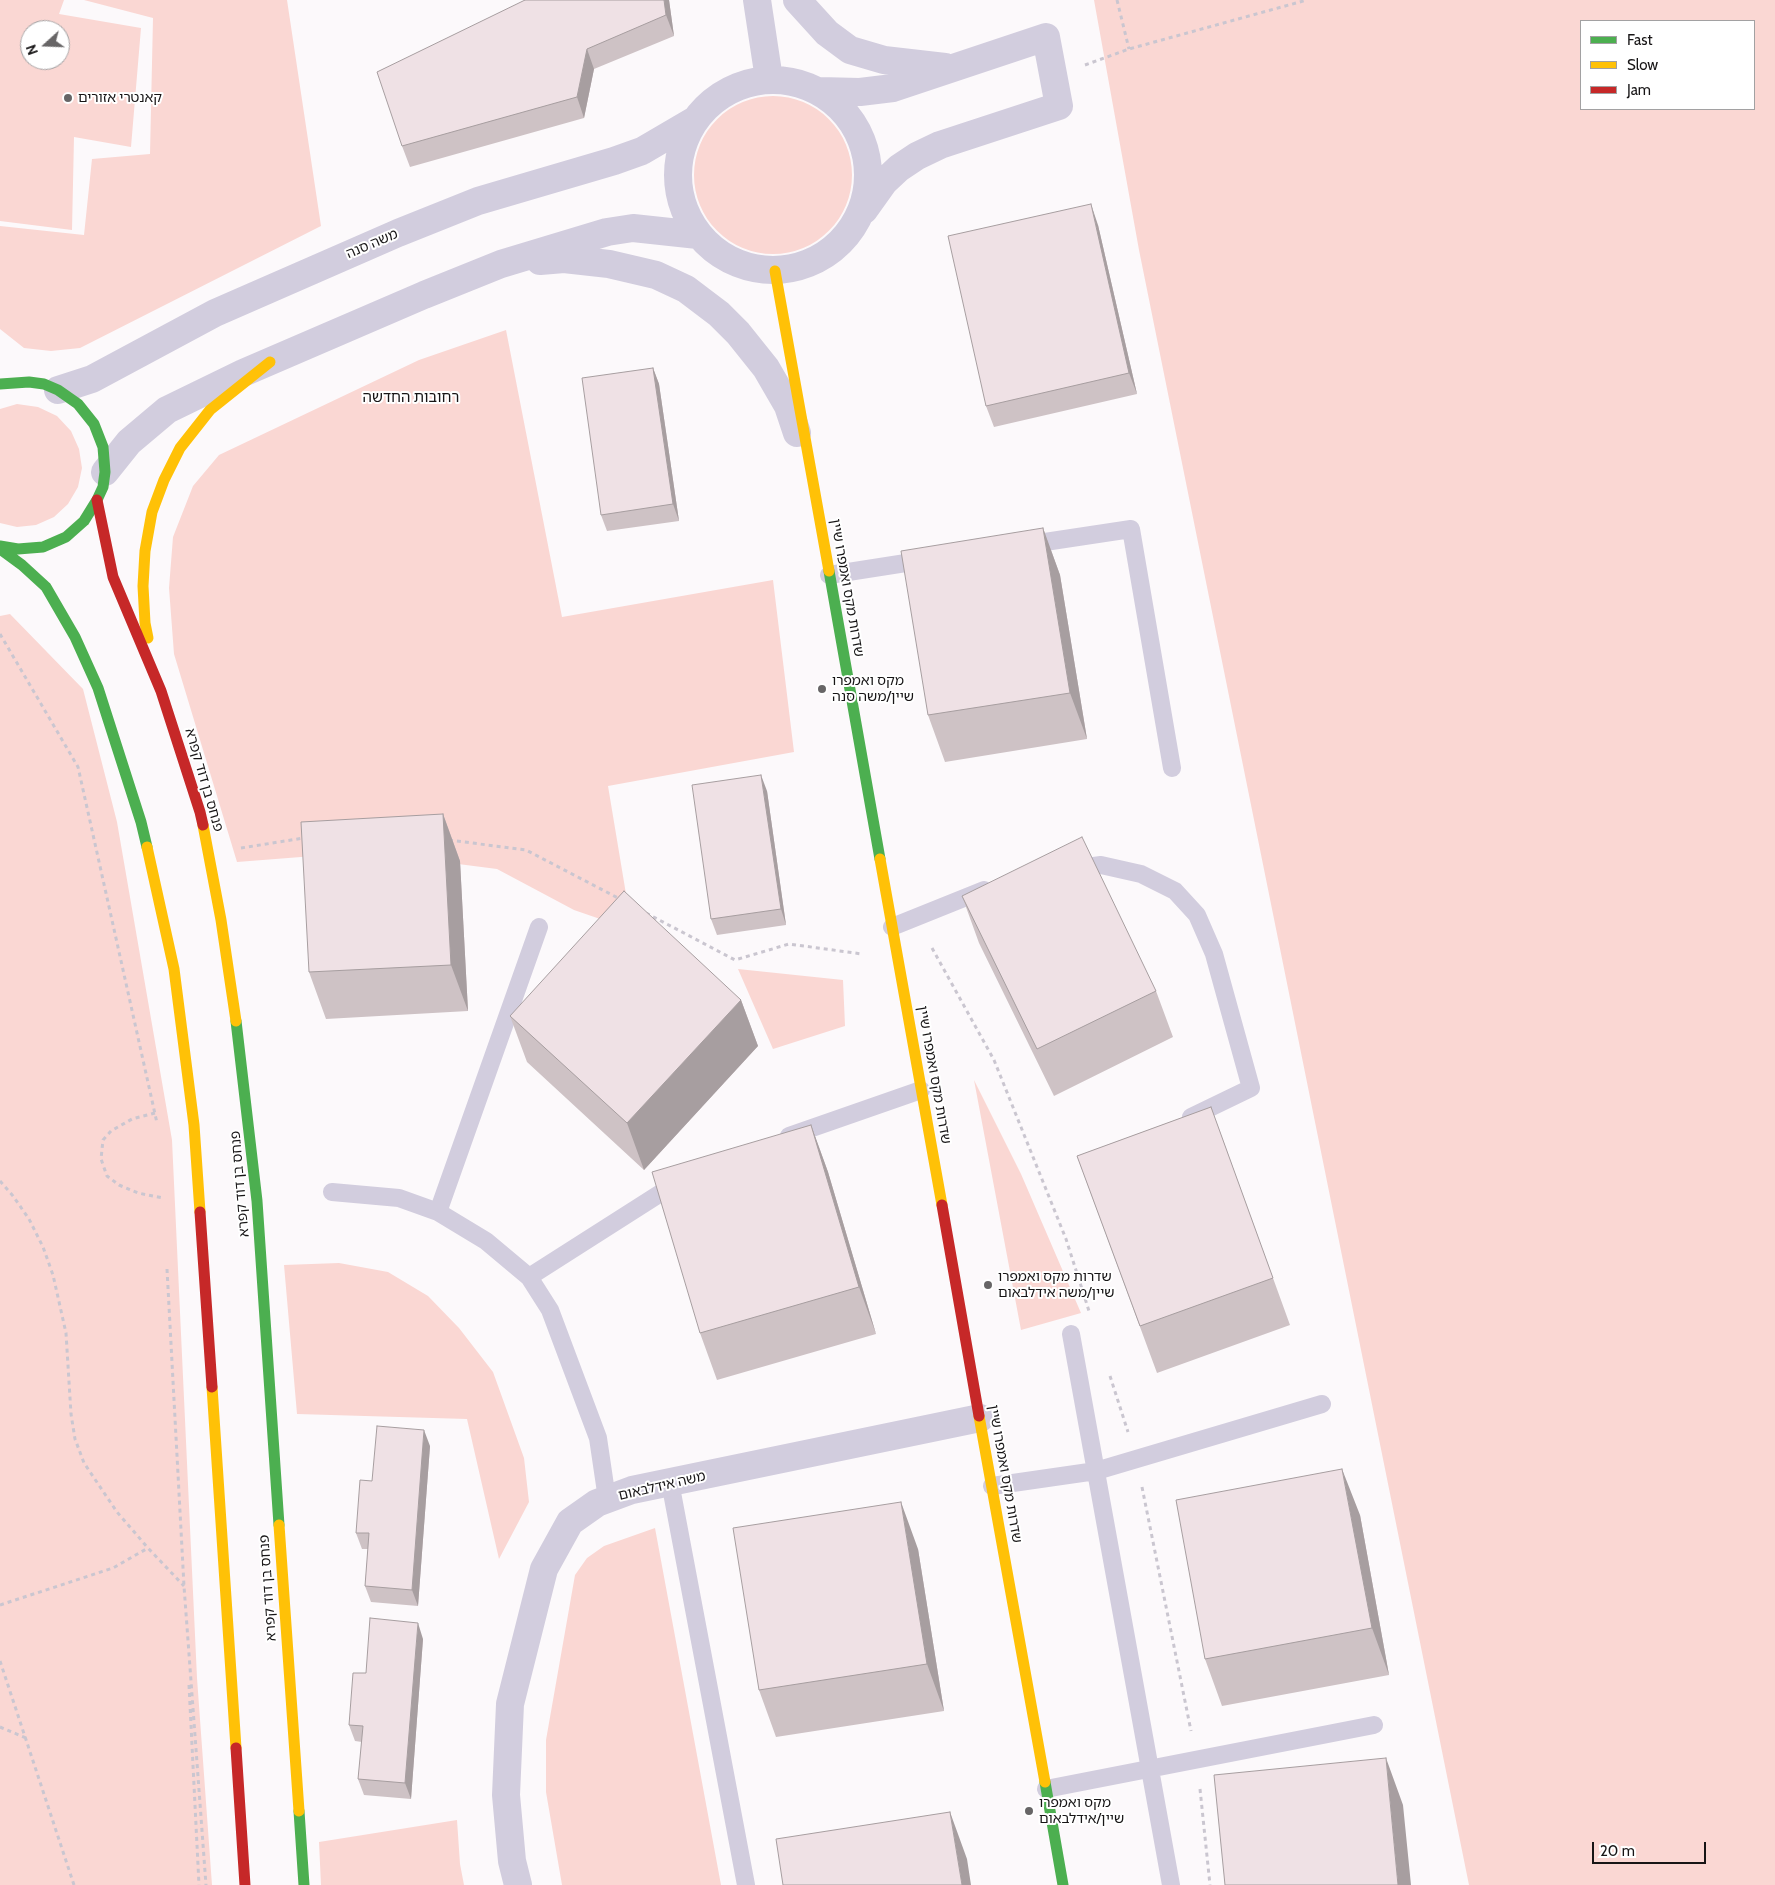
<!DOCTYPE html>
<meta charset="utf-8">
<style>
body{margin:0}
#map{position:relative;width:1775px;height:1885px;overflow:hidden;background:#fcf9fb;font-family:Cabin,sans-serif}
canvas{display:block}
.legend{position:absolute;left:1580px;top:20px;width:175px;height:90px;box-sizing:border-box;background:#fff;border:1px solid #a2a1a2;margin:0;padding:6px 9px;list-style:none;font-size:15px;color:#171516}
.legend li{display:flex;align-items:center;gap:10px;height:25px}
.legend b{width:25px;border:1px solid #a2a1a2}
.north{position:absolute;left:20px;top:20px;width:50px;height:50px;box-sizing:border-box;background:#fff;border:1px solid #a2a1a2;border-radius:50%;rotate:250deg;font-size:14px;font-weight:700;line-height:20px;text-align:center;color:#171516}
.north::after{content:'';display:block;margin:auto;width:18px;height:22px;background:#676566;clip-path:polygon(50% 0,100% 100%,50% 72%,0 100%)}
.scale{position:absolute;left:1592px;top:1842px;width:114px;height:22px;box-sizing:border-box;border:2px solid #171516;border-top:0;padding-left:6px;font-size:15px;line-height:18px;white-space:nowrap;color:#171516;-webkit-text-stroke:4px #fff;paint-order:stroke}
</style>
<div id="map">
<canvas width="1775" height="1885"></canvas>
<ul class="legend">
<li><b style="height:6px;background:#4caf50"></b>Fast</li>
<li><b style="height:6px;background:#ffc107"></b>Slow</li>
<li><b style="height:6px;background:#c62828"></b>Jam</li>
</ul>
<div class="north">N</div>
<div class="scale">20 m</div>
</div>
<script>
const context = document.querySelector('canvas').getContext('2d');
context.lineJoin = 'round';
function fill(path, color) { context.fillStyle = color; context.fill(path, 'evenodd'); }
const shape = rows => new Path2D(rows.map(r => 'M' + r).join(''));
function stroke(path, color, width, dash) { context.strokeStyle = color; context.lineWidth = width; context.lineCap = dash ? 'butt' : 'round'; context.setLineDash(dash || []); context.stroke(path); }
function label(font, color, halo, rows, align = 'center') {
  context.font = font + ' Cabin,"Noto Sans Hebrew",sans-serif'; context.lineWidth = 4; context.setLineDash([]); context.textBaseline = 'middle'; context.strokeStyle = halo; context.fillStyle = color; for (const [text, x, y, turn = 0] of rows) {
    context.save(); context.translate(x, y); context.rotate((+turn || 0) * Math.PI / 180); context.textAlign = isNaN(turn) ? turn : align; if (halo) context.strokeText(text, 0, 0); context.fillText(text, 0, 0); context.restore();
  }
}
fill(shape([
 [0,0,64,0,59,14,141,28,131,147,74,137,72,230,0,221],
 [30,30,60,30,60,60,30,60],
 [84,0,287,0,321,226,80,348,51,351,24,348,0,329,0,226,84,235,92,159,150,154,153,18],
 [1094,0,1775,0,1775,1885,1469,1885,1139,250],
 [1581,21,1754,21,1754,109,1581,109],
 '694 175a79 79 0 1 1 158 0a79 79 0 1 1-158 0Z',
 [506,330,562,617,773,580,794,752,608,786,632,930,574,910,497,869,365,852,237,862,174,654,169,588,173,537,193,486,219,455,419,360],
 [17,404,38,407,57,416,71,431,79,449,82,468,78,487,68,504,54,517,36,525,17,527,0,523,0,409],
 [10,614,83,689,117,822,172,1140,197,1678,212,1885,0,1885,0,616],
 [738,969,843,980,845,1026,773,1049],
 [974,1080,1021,1174,1081,1313,1021,1330],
 [339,1263,388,1272,428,1296,459,1328,493,1372,524,1458,529,1502,499,1559,467,1419,297,1414,284,1265],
 [655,1528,721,1885,562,1885,546,1792,546,1740,575,1575,587,1558,604,1546],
 [457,1820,460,1864,464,1885,321,1885,319,1842]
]), '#fad7d3');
stroke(shape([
 [1117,0,1129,49],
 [1085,65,1129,49,1307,0],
 [0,634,78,767,157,1123],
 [449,840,526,850,620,899],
 [241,848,304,838],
 [646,913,735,960,789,944,862,954],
 [932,948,994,1060,1066,1239,1089,1311],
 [155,1113,132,1119,111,1131,103,1140,101,1159,107,1176,119,1185,138,1193,163,1198],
 [0,1181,13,1196,29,1219,43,1247,53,1275,66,1333,71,1414,75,1439,84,1463,117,1512,148,1548,184,1586],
 [167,1269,184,1586,206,1885],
 [1110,1376,1128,1432],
 [1142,1487,1191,1731],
 [0,1605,113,1568,148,1548],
 [0,1661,74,1885],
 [189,1685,199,1885],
 [0,1727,26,1738],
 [1200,1789,1210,1885]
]), '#cac6d0', 3, [4, 4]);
stroke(shape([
 [1025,545,1131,529,1172,768],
 [829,575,925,560],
 [1072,869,1101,865,1141,874,1175,891,1197,915,1214,954,1251,1088,1191,1117],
 [892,927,984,890],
 [789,1136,921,1090],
 [332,1192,399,1198,438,1212,486,1241,529,1277,550,1310,598,1438,607,1499],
 [438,1212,539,927],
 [529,1277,678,1182],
 [1071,1334,1171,1885],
 [670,1482,746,1885],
 [992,1486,1096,1471,1322,1404],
 [1046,1789,1374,1725]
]), '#d2cdde', 18);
stroke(shape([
 [757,0,769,79],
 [797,0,827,33,850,50,884,60,945,67],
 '678 175a95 95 0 1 1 190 0a95 95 0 1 1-190 0Z',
 [819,91,860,92,893,88,1046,37,1059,106,940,145,917,156,899,168,884,182,864,210],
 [540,261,564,259,609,264,656,275,686,289,719,314,738,333,766,368,788,406,797,433],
 [58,390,92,379,215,313,398,233,478,201,614,161,642,151,695,120],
 [105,472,129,442,167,410,243,373,424,295,501,264,607,232,633,228,698,235],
 [518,1885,512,1861,506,1795,510,1704,544,1569,570,1522,597,1503,632,1490,980,1418]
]), '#d2cdde', 28);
stroke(shape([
 [0,384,29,382,44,384,58,390,78,404,94,424,103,447,105,472,103,487,97,500,84,521,66,537,43,547,18,549,0,546],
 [0,549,22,565,46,587,75,637,98,688,141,822,147,847],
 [829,571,880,859],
 [236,1021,257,1201,279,1525],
 [1045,1782,1063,1885],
 [299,1811,304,1885]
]), '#4caf50', 11);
stroke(shape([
 [775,271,829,571],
 [148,638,145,623,143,586,145,551,152,512,164,480,180,448,210,410,270,362],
 [203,825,221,920,236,1021],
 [147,847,174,969,194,1125,200,1212],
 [880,859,942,1205],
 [212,1387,236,1748],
 [979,1416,1045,1782],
 [279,1525,299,1811]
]), '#ffc107', 11);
stroke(shape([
 [97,500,113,577,161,691,200,812,203,825],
 [942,1205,979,1416],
 [200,1212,212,1387],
 [236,1748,245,1885]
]), '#c62828', 11);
fill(shape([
 [525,0,669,0,674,36,594,69,584,118,410,167,402,146],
 [1098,225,1137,394,994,427,986,406],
 [653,368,659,384,679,521,607,531,601,515],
 [1043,528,1060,575,1087,739,945,762,928,715],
 [767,791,786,925,717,935,711,919],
 [443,814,460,861,468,1011,326,1019,309,972],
 [962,896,1156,991,1173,1037,1054,1096,979,943],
 [741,1000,758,1046,644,1170,527,1062,510,1016],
 [1211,1107,1290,1325,1157,1373,1077,1156],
 [811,1125,828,1172,876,1334,717,1380,700,1333],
 [430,1446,418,1606,371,1602,365,1586,368,1549,362,1549,356,1533,372,1481],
 [1360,1515,1389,1675,1222,1706,1205,1659],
 [918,1549,944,1711,776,1737,759,1690],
 [423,1639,411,1799,364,1795,358,1779,362,1742,355,1741,349,1725,366,1673]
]), '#cec2c5');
fill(shape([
 [664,0,669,0,674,36,666,15],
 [587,49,594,69,584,118,577,97],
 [1091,204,1098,225,1137,394,1129,373],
 [653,368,659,384,679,521,673,504],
 [1043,528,1060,575,1087,739,1070,693],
 [761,775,767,791,786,925,781,909],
 [443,814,460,861,468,1011,451,965],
 [741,1000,758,1046,644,1170,627,1123],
 [811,1125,828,1172,876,1334,859,1287],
 [424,1430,430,1446,418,1606,412,1590],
 [1342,1469,1360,1515,1389,1675,1372,1628],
 [901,1502,918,1549,944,1711,927,1664],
 [418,1623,423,1639,411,1799,405,1783],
 [1386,1758,1403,1805,1411,1885,1398,1885],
 [950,1812,967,1859,971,1885,962,1885]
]), '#a79ea0');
const building = shape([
 [525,0,664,0,666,15,587,49,577,97,402,146,377,72,525,0],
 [1091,204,1129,373,986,406,948,236,1091,204],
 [653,368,673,504,601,515,582,378,653,368],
 [1043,528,1070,693,928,715,901,551,1043,528],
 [761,775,781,909,711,919,692,785,761,775],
 [443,814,451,965,309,972,301,822,443,814],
 [1082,837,1156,991,1037,1049,962,896,1082,837],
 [624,891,741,1000,627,1123,510,1016,624,891],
 [1211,1107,1273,1278,1140,1326,1077,1156,1211,1107],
 [811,1125,859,1287,700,1333,652,1172,811,1125],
 [377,1426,424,1430,412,1590,365,1586,369,1533,356,1533,360,1480,372,1481,377,1426],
 [1342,1469,1372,1628,1205,1659,1176,1500,1342,1469],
 [901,1502,927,1664,759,1690,733,1528,901,1502],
 [370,1618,418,1623,405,1783,358,1779,363,1726,349,1725,353,1673,366,1673,370,1618],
 [1386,1758,1398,1885,1225,1885,1214,1775,1386,1758],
 [950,1812,962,1885,783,1885,776,1839,950,1812]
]);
fill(building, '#efe1e5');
stroke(building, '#a79ea0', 1);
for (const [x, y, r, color] of [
 [68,98,5,"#676566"],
 [822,689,5,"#676566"],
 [988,1285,5,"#676566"],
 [1029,1811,5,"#676566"]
]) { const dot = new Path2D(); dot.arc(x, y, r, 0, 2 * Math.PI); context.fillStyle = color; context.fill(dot); stroke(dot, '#fff', 2); }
label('14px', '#171516', '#fff', [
 ["קאנטרי אזורים",78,98],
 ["מקס ואמפרו",832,681],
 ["שיין/משה סנה",832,697],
 ["שדרות מקס ואמפרו",998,1277],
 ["שיין/משה אידלבאום",998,1293],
 ["מקס ואמפרו",1039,1803],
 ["שיין/אידלבאום",1039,1819]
], 'left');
label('14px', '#171516', '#fff', [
 ["משה סנה",372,244,-23],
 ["שדרות מקס ואמפרו שיין",847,588,80],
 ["פנחס בן דוד קפרא",204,780,74],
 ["שדרות מקס ואמפרו שיין",934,1075,80],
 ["פנחס בן דוד קפרא",240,1184,-95],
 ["שדרות מקס ואמפרו שיין",1005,1474,80],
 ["משה אידלבאום",662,1486,-13],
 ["פנחס בן דוד קפרא",268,1588,-94]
]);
label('15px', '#171516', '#fff', [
 ["רחובות החדשה",411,398]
]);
</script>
